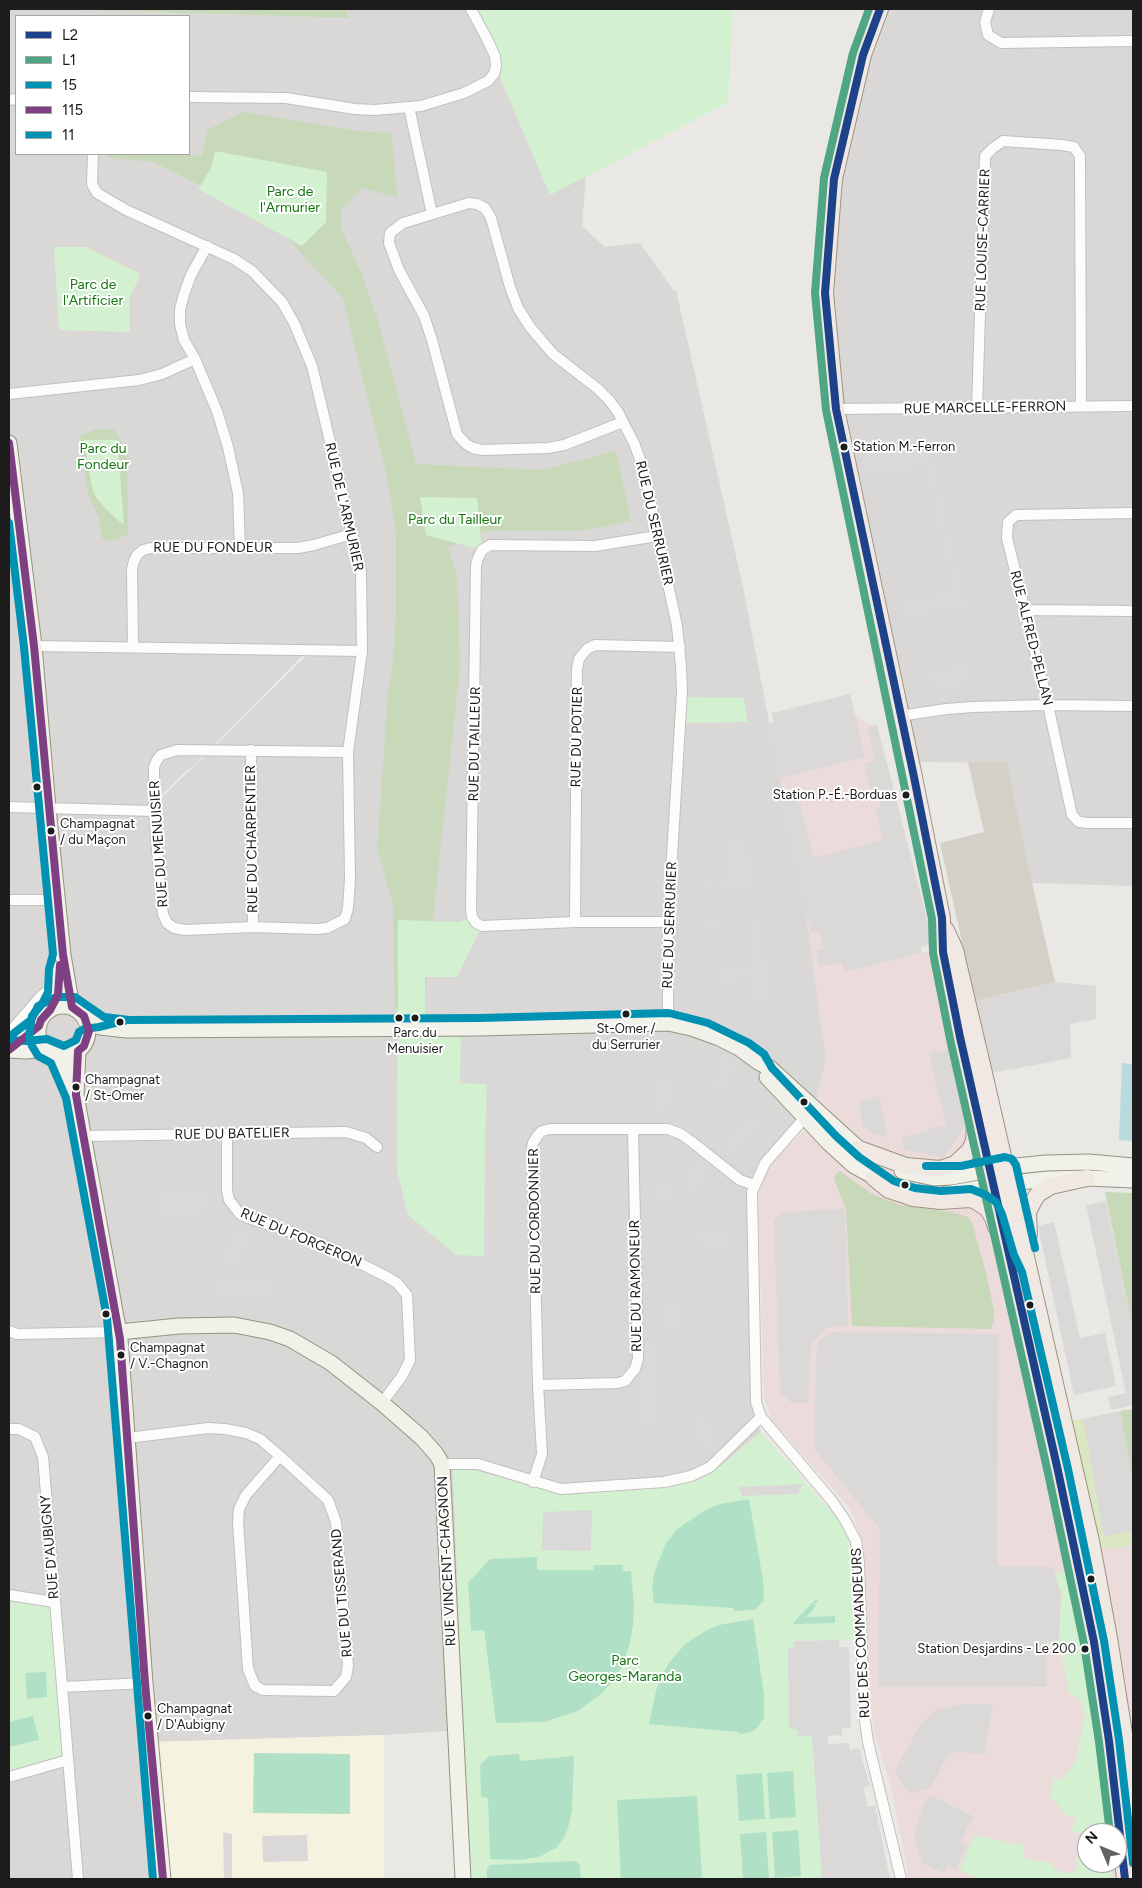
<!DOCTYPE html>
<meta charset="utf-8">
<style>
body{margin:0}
#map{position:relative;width:1142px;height:1888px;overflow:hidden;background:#eae8e5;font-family:Figtree,sans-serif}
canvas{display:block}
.frame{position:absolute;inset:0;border:10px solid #1c1c1c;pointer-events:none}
.legend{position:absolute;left:15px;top:15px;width:175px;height:140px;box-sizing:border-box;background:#fff;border:1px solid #a4a4a4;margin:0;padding:6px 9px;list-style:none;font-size:15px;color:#1c1c1c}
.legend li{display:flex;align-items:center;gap:10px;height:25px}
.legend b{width:25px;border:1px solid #a4a4a4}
.north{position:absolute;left:1077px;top:1823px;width:50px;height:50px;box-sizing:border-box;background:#fff;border:1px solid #a4a4a4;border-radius:50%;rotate:315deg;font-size:14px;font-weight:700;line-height:20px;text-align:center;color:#1c1c1c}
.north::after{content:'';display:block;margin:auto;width:18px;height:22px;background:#646362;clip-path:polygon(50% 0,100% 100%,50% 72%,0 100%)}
</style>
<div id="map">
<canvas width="1142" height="1888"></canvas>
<div class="frame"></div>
<ul class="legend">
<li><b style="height:6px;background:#1e4289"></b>L2</li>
<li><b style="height:6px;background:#4ea685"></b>L1</li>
<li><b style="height:6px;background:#0091b3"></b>15</li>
<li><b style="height:6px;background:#7e4082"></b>115</li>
<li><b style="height:6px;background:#0091b3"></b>11</li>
</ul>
<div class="north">N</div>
</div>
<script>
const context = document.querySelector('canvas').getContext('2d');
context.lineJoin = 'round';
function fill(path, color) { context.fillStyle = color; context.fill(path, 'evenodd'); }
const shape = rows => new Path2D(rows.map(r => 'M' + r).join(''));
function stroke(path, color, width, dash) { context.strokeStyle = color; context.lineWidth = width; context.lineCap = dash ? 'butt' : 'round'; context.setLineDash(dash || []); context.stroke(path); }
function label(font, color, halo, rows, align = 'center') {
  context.font = font + ' Figtree,sans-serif'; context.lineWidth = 4; context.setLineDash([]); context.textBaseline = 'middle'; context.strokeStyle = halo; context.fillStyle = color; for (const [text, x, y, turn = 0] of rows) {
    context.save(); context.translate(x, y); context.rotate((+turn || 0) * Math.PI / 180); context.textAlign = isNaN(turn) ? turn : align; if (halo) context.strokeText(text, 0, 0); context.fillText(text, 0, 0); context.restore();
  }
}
fill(shape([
 [9,9,80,9,80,10,350,18,345,9,465,9,499,71,586,175,582,226,605,247,640,243,674,291,676,290,744,592,807,919,826,1059,817,1097,773,1151,751,1190,753,1406,761,1432,717,1469,674,1487,559,1493,453,1465,463,1730,384,1735,152,1742,163,1879,9,1879],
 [16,16,189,16,189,154,16,154],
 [316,645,316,646,128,831,182,774,193,766,301,657],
 [880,9,1133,9,1133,886,1032,883,1007,763,910,762,836,409,825,293,834,179]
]), '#d9d8d6');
fill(shape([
 [850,694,855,714,866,723,877,725,933,943,921,947,922,953,938,949,982,1146,988,1209,993,1218,1062,1557,1076,1559,1094,1556,1098,1549,1133,1546,1133,1879,908,1879,906,1862,891,1788,874,1730,869,1693,863,1552,855,1520,847,1505,771,1419,770,1412,764,1400,758,1200,762,1182,777,1157,806,1129,817,1097,826,1059,807,919,769,724,774,722,772,713],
 [1087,1833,1117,1833,1117,1863,1087,1863]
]), '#ecdbdb');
fill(shape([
 [384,1735,384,1879,163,1879,152,1742]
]), '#f5f2df');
fill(shape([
 [968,762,1007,762,1032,883,1055,982,975,1001,940,843,984,832]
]), '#d3d1c7');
fill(shape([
 [1133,1409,1133,1546,1098,1549,1071,1421]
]), '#dbe7c3');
fill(shape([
 [80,9,345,9,350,18,80,10],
 [243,112,359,131,392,133,397,198,363,188,341,210,342,230,362,275,378,320,416,464,542,470,616,451,631,521,580,531,487,531,448,547,457,575,460,668,423,1011,395,1009,393,903,377,849,388,692,392,672,396,613,396,532,386,473,343,298,271,221,154,162,109,158,108,154,180,154,202,156,207,130],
 [97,429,114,429,127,452,128,535,112,541,104,540,101,536,99,518,88,494,79,436],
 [840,1171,872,1194,900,1205,952,1212,968,1217,972,1222,986,1273,994,1311,994,1322,990,1329,852,1326,846,1209,834,1179,835,1174],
 [1105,1192,1133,1193,1133,1330,1126,1295],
 [1133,1409,1133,1480,1120,1411]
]), '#c8d9ba');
fill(shape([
 [471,9,733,9,728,103,550,195],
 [215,151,327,172,326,222,302,246,198,189,211,168],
 [54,247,86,247,141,274,130,297,130,332,59,330],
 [84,440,117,440,124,523,122,524,105,508,96,497,92,488],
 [420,497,477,498,482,550,426,535],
 [682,697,744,698,747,722,681,723],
 [472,917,482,926,457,977,425,977,425,1028,461,1028,460,1083,487,1084,485,1138,484,1256,456,1255,408,1215,397,1170,398,920,459,922],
 [761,1432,840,1522,848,1540,852,1563,854,1639,795,1641,794,1648,788,1649,789,1728,797,1728,797,1736,812,1736,822,1879,472,1879,463,1730,453,1465,559,1493,674,1487,717,1469],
 [1059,1570,1068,1574,1072,1579,1085,1642,1083,1643,1083,1647,1081,1647,1082,1652,1086,1652,1107,1833,1087,1833,1087,1843,1084,1834,1070,1831,1076,1818,1064,1814,1056,1802,1050,1800,1054,1778,1061,1780,1076,1761,1085,1713,1078,1698,1069,1693,1060,1645,1046,1645,1044,1687,1039,1689,1037,1687,1045,1644,1059,1590,1056,1576],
 [9,1595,54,1602,68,1760,9,1777],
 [982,1836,1019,1845,1024,1842,1024,1859,1032,1858,1032,1861,1052,1863,1053,1869,1073,1874,1079,1865,1076,1862,1084,1847,1085,1848,1087,1846,1087,1863,1110,1863,1112,1879,979,1879,960,1870,973,1837]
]), '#d3f1d0');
fill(shape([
 [749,1499,763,1580,764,1601,754,1610,734,1611,734,1608,654,1603,652,1588,654,1574,665,1545,676,1530,705,1510,720,1504],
 [537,1557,537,1570,593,1570,594,1565,623,1565,623,1571,631,1571,634,1605,633,1625,630,1643,623,1665,615,1679,602,1693,578,1711,544,1722,496,1723,484,1630,471,1631,468,1583,490,1559],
 [816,1599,818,1601,814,1604,816,1606,806,1617,835,1616,835,1623,794,1624,793,1623],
 [753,1619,764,1695,764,1718,757,1728,749,1733,739,1734,738,1732,649,1724,656,1691,661,1677,668,1664,685,1644,707,1630,719,1625],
 [46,1672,47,1697,27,1699,25,1673],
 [33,1716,39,1740,9,1747,9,1722],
 [254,1753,350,1754,350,1814,253,1813],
 [519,1754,520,1761,574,1756,572,1810,568,1828,563,1839,556,1848,539,1857,518,1860,490,1859,488,1798,481,1797,480,1765,489,1756],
 [793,1771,796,1817,770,1819,767,1773],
 [762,1773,765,1819,739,1821,736,1775],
 [697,1796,702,1879,621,1879,617,1800],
 [798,1830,801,1876,775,1878,772,1832],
 [766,1832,769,1878,743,1879,740,1834],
 [575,1861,580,1865,581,1879,487,1879,487,1869,490,1865]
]), '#b0e1c6');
fill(shape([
 [926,426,969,606,901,621,897,600,950,589,925,469,868,480,858,442],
 [973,659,977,674,968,677,969,684,936,692,934,685,926,687,923,672,938,669,939,672,949,670,949,666],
 [850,694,865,757,778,779,765,725,774,722,772,713],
 [877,725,933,943,921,947,922,953,845,972,842,962,820,967,816,951,824,948,819,931,811,933,775,794,796,789,814,858,883,840,875,809,881,807,877,792,872,793,864,764,875,761,867,728],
 [746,832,759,886,720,895,717,885,698,890,696,880,728,872,721,838],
 [720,917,723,929,701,934,698,923],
 [760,917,775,998,752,1004,746,979,717,988,713,960,740,962,753,960,744,921],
 [1055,982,1096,986,1096,1019,1070,1024,1071,1058,991,1073,975,1001],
 [954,1049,966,1125,943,1158,904,1149,900,1139,946,1124,929,1053],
 [723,1053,740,1061,727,1092,710,1085],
 [657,1078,679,1080,675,1101,668,1116,655,1113],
 [879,1096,888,1138,874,1133,864,1128,858,1102],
 [748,1110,765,1124,733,1161,717,1146],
 [697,1158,713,1169,688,1203,682,1199,689,1189,680,1182],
 [678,1183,680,1204,654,1206,652,1185],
 [209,1190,209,1215,159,1217,152,1191],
 [1106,1201,1133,1330,1133,1405,1111,1410,1108,1397,1126,1393,1086,1205],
 [845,1209,848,1326,828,1327,811,1344,808,1403,792,1403,780,1393,774,1222,780,1212],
 [1054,1222,1080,1338,1105,1333,1116,1386,1074,1395,1038,1226],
 [231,1224,253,1230,241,1270,219,1263],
 [692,1231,735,1231,735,1248,692,1247],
 [211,1273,277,1275,277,1300,210,1298],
 [662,1297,682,1297,685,1333,663,1334],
 [830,1332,998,1334,997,1566,1052,1567,1061,1593,1059,1641,1047,1642,1047,1687,878,1687,880,1529,814,1449,817,1344],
 [646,1342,660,1343,662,1427,641,1430,639,1381,646,1368],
 [705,1411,721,1441,703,1451,688,1420],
 [1120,1411,1133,1480,1133,1531,1104,1536,1083,1419],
 [803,1484,798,1494,742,1496,739,1487],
 [592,1510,591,1551,542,1550,543,1512],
 [839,1640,839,1647,849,1647,851,1728,842,1728,842,1735,828,1736,828,1744,849,1743,850,1750,859,1748,870,1786,863,1788,868,1807,875,1806,890,1879,822,1879,812,1736,797,1736,797,1729,789,1729,788,1649,794,1648,794,1641],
 [961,1704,993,1704,984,1755,953,1751,945,1760,931,1787,913,1793,903,1786,895,1771,921,1723,939,1709],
 [932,1796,973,1816,960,1843,966,1846,956,1870,948,1867,944,1873,922,1863,914,1835,924,1802],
 [223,1832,232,1834,232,1879,224,1879],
 [307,1835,308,1861,263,1862,262,1836]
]), '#dad9d8');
fill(shape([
 [1122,1063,1133,1064,1133,1141,1119,1140]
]), '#b8dbdd');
const street = shape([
 [989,9,985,22,988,35,1001,43,1133,41],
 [189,97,286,98,355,109,375,110,421,106,464,93,488,81,494,74,496,66,495,56,487,39,471,9],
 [9,100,16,99],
 [409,107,432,214],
 [93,154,92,184,97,193,126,210,234,259,252,271,282,302,294,323,312,366,361,572,362,651,348,752,350,879,348,908,345,919,327,928,316,929,253,927,185,930,174,928,167,923,163,914,161,898,154,811,154,767,157,760,161,755,177,750,348,752],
 [207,246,191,275,184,294,180,309,180,324,184,340,195,359,217,411,228,447,238,493,240,547],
 [9,394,139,380,162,374,195,359],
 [836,409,1133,406],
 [977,409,985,156,993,148,1003,141,1062,145,1074,147,1080,156,1081,407],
 [623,422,564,445,548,448,482,450,473,448,466,444,457,434,432,340,424,316,399,270,389,243,390,233,403,223,469,203,477,204,485,208,491,218,510,287,518,308,530,327,553,354,598,389,609,400,618,412,623,422,634,443,643,467,677,626,681,667,682,692,668,922,668,1023],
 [1133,513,1016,515,1008,522,1007,538,1048,705,1072,815,1079,822,1088,823,1133,823],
 [657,536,595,546,490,545,482,550,478,558,476,565,471,909,472,917,476,923,482,926,575,922,668,922],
 [1025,610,1133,611],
 [34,646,362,651],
 [133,647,132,569,134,561,137,555,143,550,151,548,298,548,314,545,352,534],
 [900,716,946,709,973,707,1048,705,1133,706],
 [251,750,253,927],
 [9,807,154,811],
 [9,900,58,900],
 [575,922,577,669,579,659,587,649,595,645,680,647],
 [9,1033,42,995,58,984],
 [809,1113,765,1163,752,1192,756,1402,761,1417,832,1501,845,1520,856,1541,859,1563,864,1714,868,1742,901,1879],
 [227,1135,227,1190,229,1200,240,1214,248,1218,294,1233,320,1243,389,1278,397,1283,407,1295,410,1360,402,1376,382,1403],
 [83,1136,346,1132,366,1138,377,1147],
 [9,1331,17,1334,119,1332],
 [538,1385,618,1383,625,1381,635,1369,638,1359,633,1129],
 [9,1429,19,1429,35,1437,43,1457,78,1879],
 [128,1438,208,1428,225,1429,246,1433,260,1439,280,1456,328,1500,336,1522,348,1666,346,1677,334,1691,263,1690,255,1686,248,1669,238,1522,239,1509,246,1495,280,1456],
 [442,1464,478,1464,561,1489,664,1482,691,1476,710,1467,761,1417],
 [533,1482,542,1454,538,1385,532,1148,533,1143,538,1135,542,1131,550,1129,668,1129,681,1134,692,1142,740,1180,754,1185],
 [9,1595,54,1602],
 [63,1687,145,1683],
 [9,1777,68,1760]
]);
const secondary = shape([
 [9,443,34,646,48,808,63,955,72,1007],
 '38 1031a25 25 0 1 1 50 0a25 25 0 1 1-50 0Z',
 [50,1010,58,995,59,969],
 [84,1016,100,1027,127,1030,480,1028,668,1023,691,1028,719,1038,739,1048,758,1062,770,1068,859,1149,870,1156],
 [9,1050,39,1026],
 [9,1050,26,1051,46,1049],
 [78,1051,76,1095,120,1339,145,1683,163,1879],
 [59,1056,74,1091],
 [767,1077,829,1143,853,1165,885,1183],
 [902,1171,934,1178,951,1177,1006,1167,1046,1163,1089,1162,1133,1166],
 [946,1194,1009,1183,1049,1179,1087,1178,1133,1180],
 [119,1332,179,1326,234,1325,270,1332,290,1339,331,1363,382,1403,422,1438,436,1454,442,1464,463,1879]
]);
const primary = shape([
 [880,9,863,55,834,179,825,293,836,409,914,777,942,918,943,952,960,1037,1058,1471,1094,1642,1109,1741,1125,1879],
 [946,930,955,950,984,1073,1091,1541,1109,1638,1125,1740,1133,1812],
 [859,1149,906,1166,940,1169,955,1164,970,1150,974,1141,975,1123],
 [874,1178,889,1190,913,1198,941,1201,970,1199,976,1201,988,1209,993,1218,996,1227],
 [1029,1235,1028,1212,1034,1200,1038,1194,1051,1186,1087,1178]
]);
stroke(street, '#c1c0bf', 12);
stroke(secondary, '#94937e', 17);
stroke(primary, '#9f9282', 18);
stroke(street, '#fcfcfb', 10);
stroke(secondary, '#f2f1e9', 15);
stroke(primary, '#f0e9e3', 16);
stroke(shape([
 [880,9,863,55,834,179,825,293,836,409,914,777,942,918,943,952,960,1037,1058,1471,1094,1642,1109,1741,1125,1879]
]), '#1e4289', 8);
stroke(shape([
 [869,9,853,53,824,178,815,293,826,410,932,919,933,953,950,1039,1048,1473,1084,1644,1099,1742,1110,1833]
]), '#4ea685', 8);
stroke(shape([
 [9,1037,31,1020,38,1006,56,997,75,997,104,1017,129,1020],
 [10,1040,26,1041,47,1039,64,1046,76,1040,79,1032,84,1029,99,1027,127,1020,480,1018,669,1013,708,1023,749,1043,764,1054,772,1068,836,1136,859,1157,894,1181,915,1188,941,1191,971,1189,986,1195,996,1202,1002,1214,1014,1255,1022,1272,1068,1469,1104,1641,1119,1740,1133,1863],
 [926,1166,961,1166,1005,1157,1012,1159,1016,1165,1035,1248]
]), '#0091b3', 8);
stroke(shape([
 [9,443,34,646,63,955,72,1007,84,1016,89,1031,84,1046,78,1051,76,1095,120,1339,145,1683,163,1879],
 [9,1050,39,1026,41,1020,50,1010,58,995,60,965]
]), '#7e4082', 8);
stroke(shape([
 [9,523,24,647,53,954,49,969,48,992,42,1004,32,1016,29,1036,32,1046,38,1056,51,1063,66,1098,107,1318,153,1879]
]), '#0091b3', 8);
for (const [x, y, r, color] of [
 [844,447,4.5,"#1c1c1c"],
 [37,787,4.5,"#1c1c1c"],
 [906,795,4.5,"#1c1c1c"],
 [51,831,4.5,"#1c1c1c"],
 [626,1014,4.5,"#1c1c1c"],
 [399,1018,4.5,"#1c1c1c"],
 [415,1018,4.5,"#1c1c1c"],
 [120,1022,4.5,"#1c1c1c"],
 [76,1087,4.5,"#1c1c1c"],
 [804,1102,4.5,"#1c1c1c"],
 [905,1185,4.5,"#1c1c1c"],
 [1030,1305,4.5,"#1c1c1c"],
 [106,1314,4.5,"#1c1c1c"],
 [121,1355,4.5,"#1c1c1c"],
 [1091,1579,4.5,"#1c1c1c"],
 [1085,1649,4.5,"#1c1c1c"],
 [148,1716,4.5,"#1c1c1c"]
]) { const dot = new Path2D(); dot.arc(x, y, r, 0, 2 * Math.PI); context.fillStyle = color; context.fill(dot); stroke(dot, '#fff', 2); }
label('13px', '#1c1c1c', '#fff', [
 ["Station M.-Ferron",853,447],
 ["Station P.-É.-Borduas",897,795,"right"],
 ["Champagnat",60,824],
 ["/ du Maçon",60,840],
 ["St-Omer /",626,1029,"center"],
 ["du Serrurier",626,1045,"center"],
 ["Parc du",415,1033,"center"],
 ["Menuisier",415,1049,"center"],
 ["Champagnat",85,1080],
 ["/ St-Omer",85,1096],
 ["Champagnat",130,1348],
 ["/ V.-Chagnon",130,1364],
 ["Station Desjardins - Le 200",1076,1649,"right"],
 ["Champagnat",157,1709],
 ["/ D'Aubigny",157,1725]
], 'left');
label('14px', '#12760e', '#fff', [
 ["Parc de",290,192],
 ["l'Armurier",290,208],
 ["Parc de",93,285],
 ["l'Artificier",93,301],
 ["Parc du",103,449],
 ["Fondeur",103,465],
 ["Parc du Tailleur",455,520],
 ["Parc",625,1661],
 ["Georges-Maranda",625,1677]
]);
label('14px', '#1c1c1c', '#fff', [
 ["RUE LOUISE-CARRIER",983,240,-88],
 ["RUE MARCELLE-FERRON",985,408,-1],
 ["RUE DE L'ARMURIER",344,507,77],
 ["RUE DU SERRURIER",654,523,77],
 ["RUE DU FONDEUR",213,548],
 ["RUE ALFRED-PELLAN",1031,638,76],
 ["RUE DU POTIER",577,737,-89],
 ["RUE DU TAILLEUR",475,744,-89],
 ["RUE DU CHARPENTIER",252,839,-91],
 ["RUE DU MENUISIER",159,844,-94],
 ["RUE DU SERRURIER",670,925,-88],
 ["RUE DU BATELIER",232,1134,-1],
 ["RUE DU CORDONNIER",535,1221,-91],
 ["RUE DU FORGERON",301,1238,23],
 ["RUE DU RAMONEUR",636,1286,-91],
 ["RUE D'AUBIGNY",50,1547,-95],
 ["RUE VINCENT-CHAGNON",447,1561,-93],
 ["RUE DU TISSERAND",342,1593,-95],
 ["RUE DES COMMANDEURS",861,1633,-93]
]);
</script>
